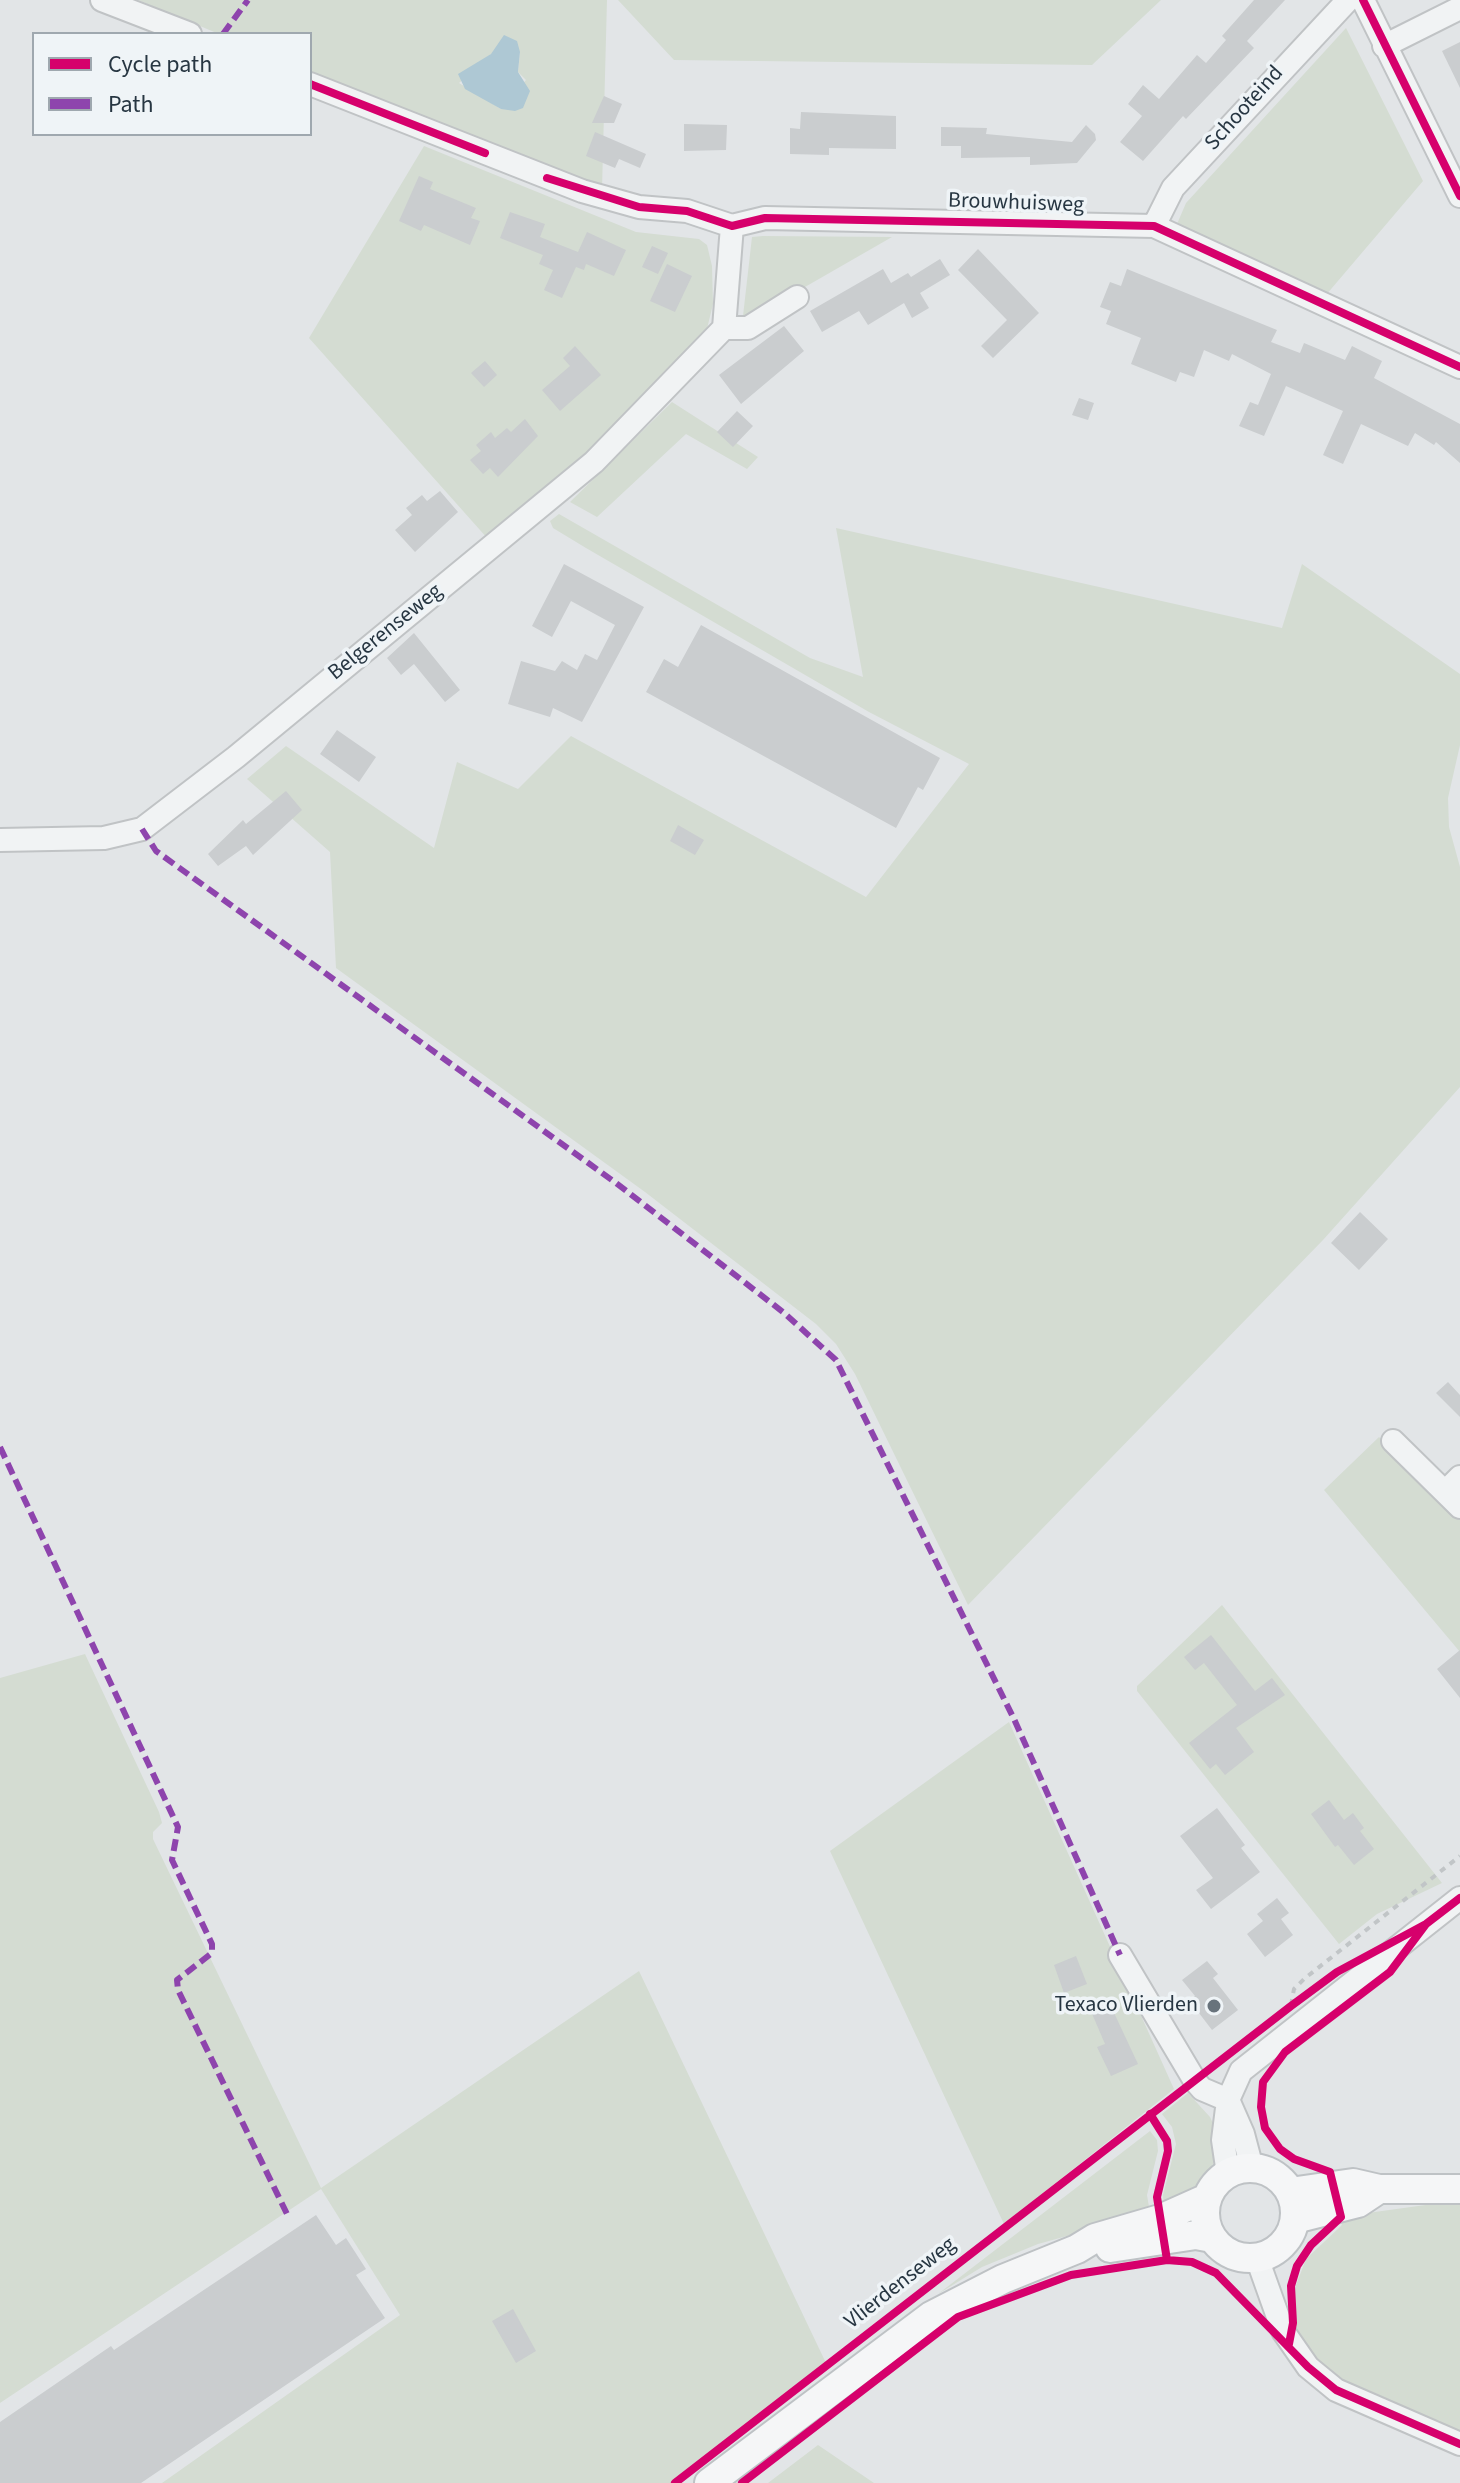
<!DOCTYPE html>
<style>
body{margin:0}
#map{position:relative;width:1460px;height:2483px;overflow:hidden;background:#e2e5e7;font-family:"Source Sans 3",sans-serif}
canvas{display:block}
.legend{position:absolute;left:32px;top:32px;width:280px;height:104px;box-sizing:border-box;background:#eff4f7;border:2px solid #9fa8af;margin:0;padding:10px 14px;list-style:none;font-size:24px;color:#273642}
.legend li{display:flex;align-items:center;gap:16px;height:40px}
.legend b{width:40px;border:2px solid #9fa8af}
</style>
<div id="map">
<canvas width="1460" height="2483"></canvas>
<ul class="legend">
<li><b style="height:10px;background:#d6006c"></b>Cycle path</li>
<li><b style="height:10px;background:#8e44ad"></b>Path</li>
</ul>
</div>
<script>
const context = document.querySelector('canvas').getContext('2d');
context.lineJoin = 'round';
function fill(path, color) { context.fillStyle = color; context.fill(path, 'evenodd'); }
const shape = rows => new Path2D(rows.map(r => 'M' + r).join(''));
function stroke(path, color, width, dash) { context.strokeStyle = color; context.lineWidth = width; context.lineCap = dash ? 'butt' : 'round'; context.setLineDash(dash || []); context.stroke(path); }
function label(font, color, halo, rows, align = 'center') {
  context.font = font + ' "Source Sans 3",sans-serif'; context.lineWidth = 7; context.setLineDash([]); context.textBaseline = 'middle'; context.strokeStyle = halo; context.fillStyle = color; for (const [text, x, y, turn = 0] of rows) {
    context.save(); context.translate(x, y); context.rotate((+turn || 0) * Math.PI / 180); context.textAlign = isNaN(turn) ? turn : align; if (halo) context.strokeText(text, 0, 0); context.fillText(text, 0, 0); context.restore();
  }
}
fill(shape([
 [138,0,607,0,602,189,310,71,310,34,219,34],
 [520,52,518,72,526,80,501,109,459,83,491,54],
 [618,0,1161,0,1092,65,674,60],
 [1346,28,1423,181,1326,295,1180,230,1177,224,1186,203],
 [424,146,636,232,699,239,707,245,712,266,713,304,705,337,597,448,488,539,309,338],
 [752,237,763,236,892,237,751,318,743,316],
 [672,402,758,457,747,469,686,434,597,517,570,502],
 [559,514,810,658,863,677,836,528,1282,628,1302,564,1460,674,1460,745,1448,798,1449,827,1460,867,1460,1087,1323,1240,968,1605,855,1374,836,1344,816,1324,645,1192,336,968,330,852,247,779,286,746,434,848,457,762,518,789,571,736,866,897,969,764,869,712,586,548,553,528,550,521],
 [1379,1437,1460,1516,1460,1652,1324,1490],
 [1222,1605,1442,1883,1377,1914,1339,1944,1137,1691,1137,1686],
 [85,1654,159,1812,162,1823,153,1832,153,1839,321,2188,639,1971,826,2363,673,2483,162,2483,400,2315,321,2189,0,2403,0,1678],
 [1009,1722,1174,2089,1004,2224,830,1851],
 [1188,2093,1210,2117,1217,2132,1219,2152,1202,2186,1164,2210,1163,2195,1176,2144,1172,2127,1162,2114],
 [1150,2131,1157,2140,1158,2151,1147,2195,1150,2213,1038,2244,982,2267,938,2294],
 [1447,2202,1460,2203,1460,2440,1340,2382,1311,2356,1287,2321,1288,2306,1306,2259,1341,2226,1346,2216],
 [818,2445,874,2483,768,2483]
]), '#d4dcd2');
fill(shape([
 [504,35,517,41,520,52,518,72,530,91,523,108,515,111,501,109,465,89,458,74,491,54]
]), '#aec8d4');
fill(shape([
 [1254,0,1285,0,1247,41,1254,48,1186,119,1183,116,1143,161,1120,142,1142,116,1128,104,1143,85,1159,99,1197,55,1206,63,1226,40,1222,36],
 [1460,42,1460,88,1442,51],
 [604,96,622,104,614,123,592,123],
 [801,112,896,116,896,149,829,148,829,155,790,154,790,128,800,129],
 [684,124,727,125,726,150,684,151],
 [1086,125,1095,134,1096,140,1077,163,1030,165,1030,157,961,158,961,146,941,146,941,127,987,128,986,134,1072,142],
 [595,132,646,154,640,168,619,159,615,168,586,156],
 [419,176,433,182,430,189,476,208,471,218,480,221,470,245,424,225,421,231,399,221],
 [510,212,545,224,540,237,578,252,587,232,626,250,614,276,586,264,584,270,576,267,562,298,544,290,553,270,539,264,543,255,500,238],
 [652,246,668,253,658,274,642,267],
 [978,249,1039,313,993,358,981,346,1007,320,958,270],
 [940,259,950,275,920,293,929,308,912,318,904,303,868,325,859,311,822,332,810,311,883,269,891,283,908,273,911,277],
 [667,264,692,276,675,312,650,301],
 [1127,269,1277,330,1271,342,1300,353,1304,343,1345,360,1352,346,1382,361,1374,378,1460,424,1460,463,1436,442,1434,445,1415,433,1408,446,1361,424,1343,464,1323,455,1343,411,1286,386,1264,436,1239,426,1250,402,1258,405,1271,374,1232,354,1229,361,1204,350,1194,377,1180,372,1176,382,1131,364,1141,338,1106,324,1111,311,1100,307,1110,282,1121,286],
 [784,326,804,351,741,404,719,375],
 [575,346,601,375,560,411,542,390,570,366,563,358],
 [485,361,497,375,484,387,471,373],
 [1079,398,1094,403,1088,420,1072,415],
 [737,411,753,426,733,447,717,432],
 [525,419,538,436,498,477,490,468,483,474,470,460,481,451,476,445,491,432,495,438,507,428,511,432],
 [440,491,458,512,415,552,395,530,412,515,406,508,422,495,427,501],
 [564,564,644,607,582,722,553,708,550,717,508,704,521,661,555,671,562,661,577,670,585,654,597,660,615,625,571,601,552,637,532,626],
 [701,625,940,758,923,790,918,787,896,828,646,692,664,659,678,667],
 [414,633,460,690,445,702,414,664,401,675,387,658],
 [337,730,376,757,359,782,320,754],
 [286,791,302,810,253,855,246,846,218,866,208,854,243,820,246,824],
 [678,825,704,840,695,855,670,841],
 [1360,1212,1388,1239,1359,1270,1331,1243],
 [1448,1382,1460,1395,1460,1417,1436,1393],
 [1211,1635,1255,1691,1272,1678,1285,1695,1236,1728,1254,1752,1225,1775,1216,1764,1210,1769,1189,1743,1237,1705,1204,1663,1195,1670,1184,1657],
 [1460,1650,1460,1698,1437,1669],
 [1329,1800,1344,1820,1353,1813,1364,1828,1360,1831,1374,1849,1354,1865,1338,1845,1335,1847,1311,1814],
 [1217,1808,1245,1845,1241,1848,1260,1872,1211,1909,1196,1890,1213,1878,1180,1836],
 [1277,1898,1289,1913,1281,1919,1293,1935,1265,1957,1247,1934,1263,1921,1257,1914],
 [1076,1956,1087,1984,1064,1993,1054,1965],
 [1207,1961,1218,1974,1213,1978,1238,2010,1212,2030,1189,2000,1195,1996,1182,1980],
 [1108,2000,1138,2064,1111,2076,1097,2047,1105,2044,1090,2009],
 [316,2215,336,2245,346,2238,366,2269,356,2275,385,2318,141,2483,0,2483,0,2422,111,2346,114,2350],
 [513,2309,536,2351,516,2363,492,2321]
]), '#cacdcf');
const minor = shape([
 [102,0,190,34],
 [1363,0,1460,196],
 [1384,46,1460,8],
 [310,84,582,191,639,207,687,211,732,226,765,218,1154,226,1460,367],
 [1154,226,1173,188,1348,0],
 [724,328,748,328,797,297],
 [0,840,104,838,142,829,236,757,594,462,724,328,732,226],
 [1393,1441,1460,1507],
 [1445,1492,1460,1477],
 [1120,1955,1195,2081,1202,2089,1228,2100],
 [1229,2102,1243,2134,1252,2168],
 [1228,2174,1223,2140,1228,2100,1241,2071,1460,1898],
 [1257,2258,1283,2331,1308,2367,1336,2390,1460,2444]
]);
const major = shape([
 '1205 2213a45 45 0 1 1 90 0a45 45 0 1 1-90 0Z',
 [1290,2192,1353,2183,1379,2189,1460,2189],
 [1295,2219,1358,2203,1379,2189],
 [1110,2248,1196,2235,1212,2238],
 [709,2483,931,2316,1003,2279,1077,2249,1095,2238,1160,2219,1207,2198]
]);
stroke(minor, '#c0c3c5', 26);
stroke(major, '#bec2c5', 32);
stroke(shape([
 [1291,2005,1294,1989,1304,1979,1460,1856]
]), '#c1c5c7', 4, [6, 6]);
stroke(minor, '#f1f3f4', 22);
stroke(major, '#f5f6f7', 28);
stroke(shape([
 [223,34,248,0],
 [142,829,156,851,616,1183,783,1312,836,1360,1014,1719,1120,1955],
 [0,1447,178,1827,172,1860,212,1944,212,1953,177,1980,178,1990,288,2216]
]), '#8e44ad', 6, [12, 6]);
stroke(shape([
 [1363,0,1460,196],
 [310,84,485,153],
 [547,178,639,207,687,211,732,226,765,218,1154,226,1460,367],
 [1150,2114,1167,2141,1168,2151,1157,2197,1167,2260],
 [1289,2344,1293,2323,1291,2286,1297,2266,1311,2245,1341,2217,1330,2172,1294,2159,1280,2149,1265,2128,1261,2107,1263,2082,1285,2052,1390,1972,1426,1924],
 [675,2483,1291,2006,1337,1972,1426,1924,1460,1898],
 [742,2483,958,2317,1071,2275,1167,2260,1192,2262,1216,2273,1308,2367,1336,2390,1460,2444]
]), '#d6006c', 8);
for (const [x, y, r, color] of [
 [1214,2006,8,"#68737c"]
]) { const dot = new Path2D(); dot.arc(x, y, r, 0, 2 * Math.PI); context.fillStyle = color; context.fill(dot); stroke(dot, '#eff4f7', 3); }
label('22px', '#273642', '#eff4f7', [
 ["Schooteind",1245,109,-48],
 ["Brouwhuisweg",1016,204,2],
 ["Belgerenseweg",386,633,-39],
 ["Vlierdenseweg",901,2284,-38]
]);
label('22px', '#273642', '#eff4f7', [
 ["Texaco Vlierden",1198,2006]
], 'right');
</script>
